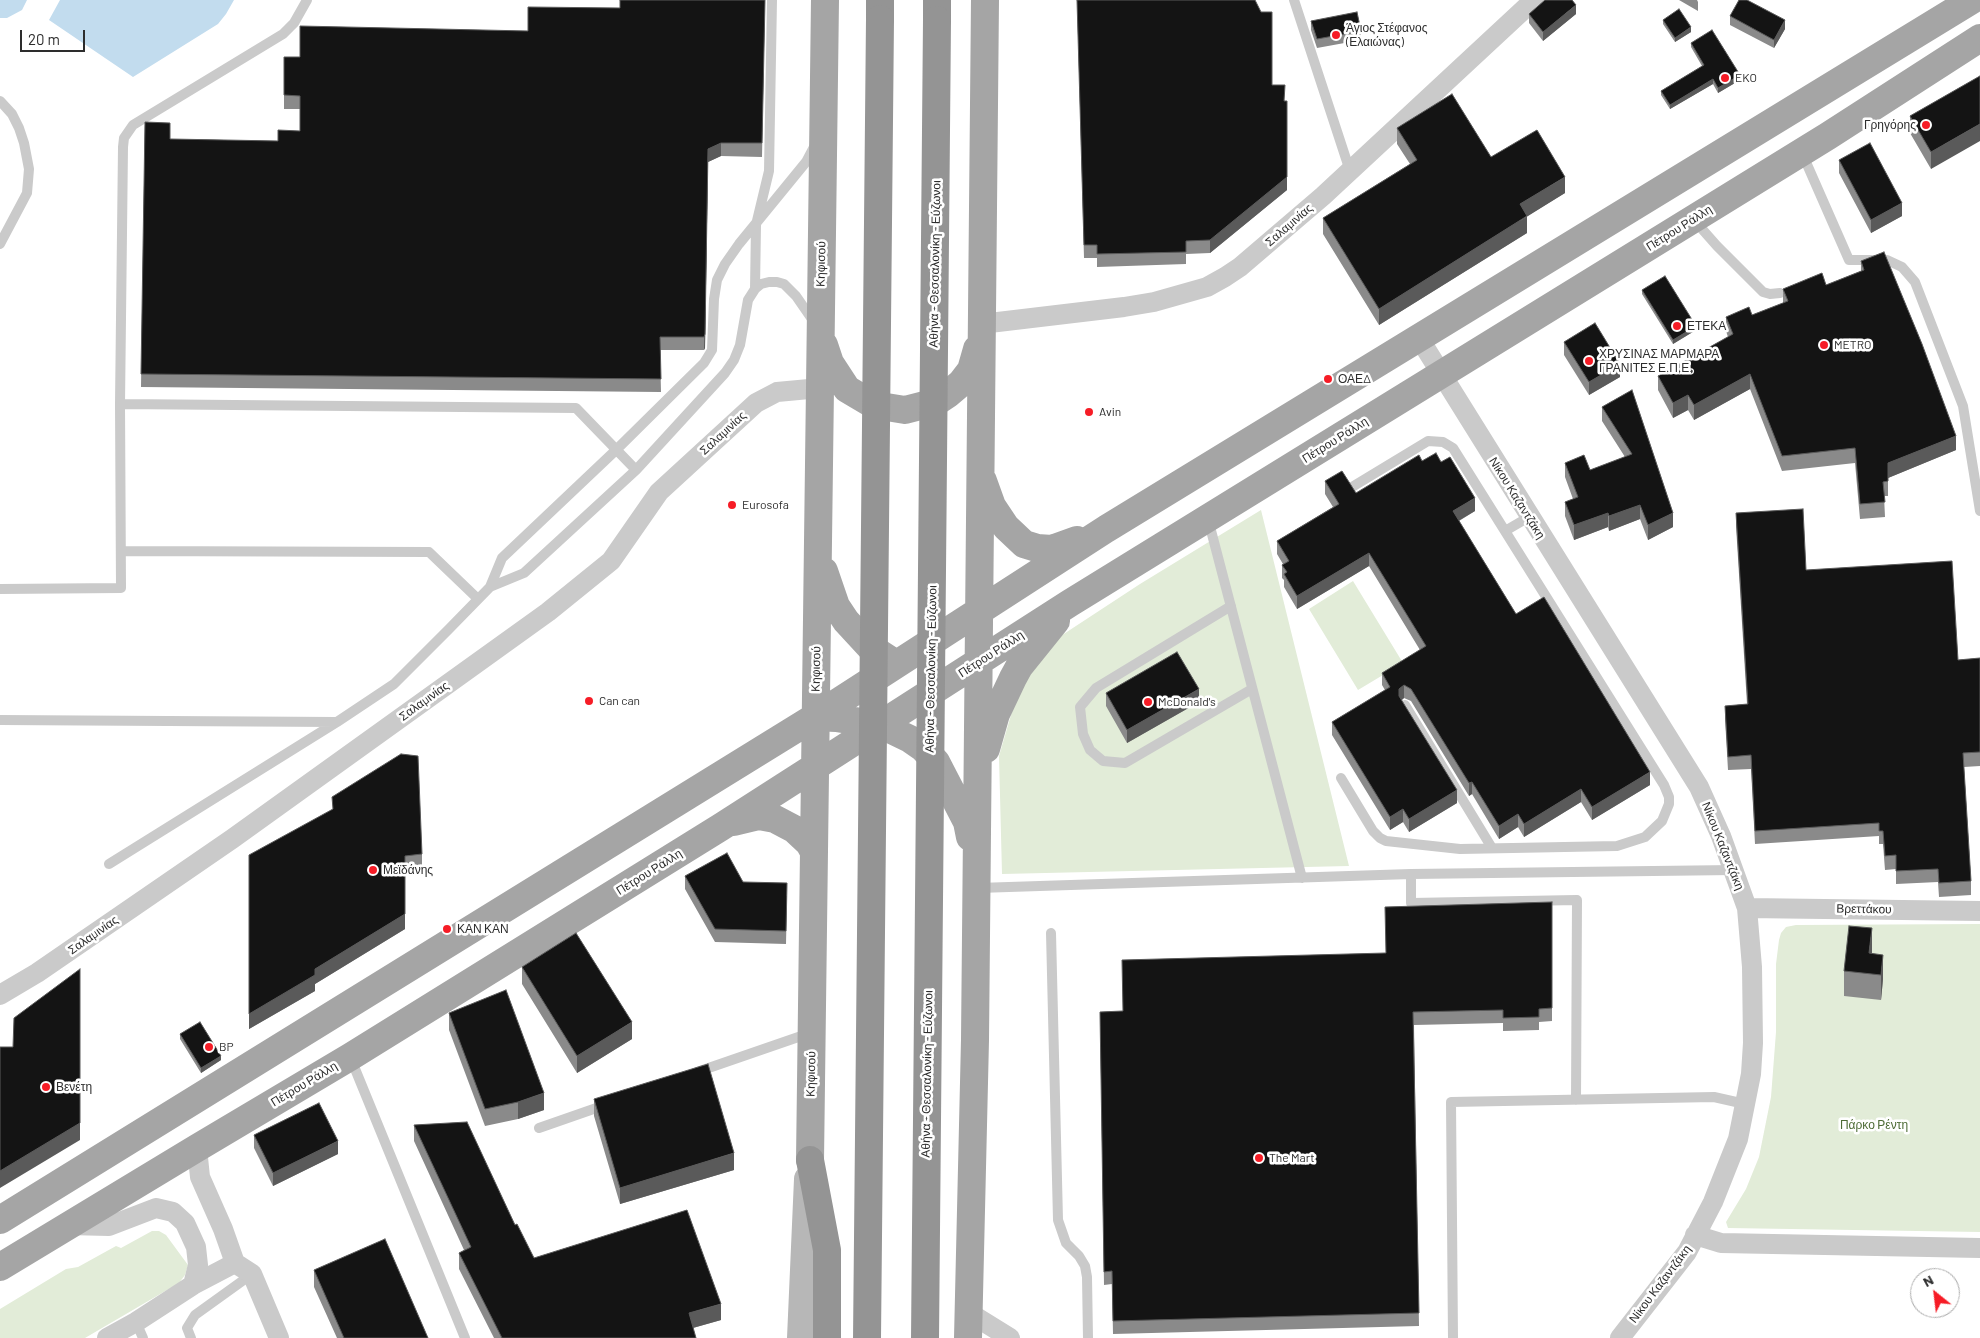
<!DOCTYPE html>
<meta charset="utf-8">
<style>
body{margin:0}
#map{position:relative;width:1980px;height:1338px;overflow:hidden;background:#fff;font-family:Barlow,sans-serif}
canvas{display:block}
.north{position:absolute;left:1910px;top:1268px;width:50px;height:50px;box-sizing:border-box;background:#fff;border:1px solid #ababab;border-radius:50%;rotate:331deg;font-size:14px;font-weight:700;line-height:20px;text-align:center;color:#2d2d2d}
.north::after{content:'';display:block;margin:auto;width:18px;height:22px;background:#f61c26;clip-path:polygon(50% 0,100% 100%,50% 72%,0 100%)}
.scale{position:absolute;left:20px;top:30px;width:65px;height:22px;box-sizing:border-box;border:2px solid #2d2d2d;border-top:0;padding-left:6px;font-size:15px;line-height:18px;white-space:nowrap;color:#2d2d2d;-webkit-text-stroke:4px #fff;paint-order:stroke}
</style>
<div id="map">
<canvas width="1980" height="1338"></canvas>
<div class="north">N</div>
<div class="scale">20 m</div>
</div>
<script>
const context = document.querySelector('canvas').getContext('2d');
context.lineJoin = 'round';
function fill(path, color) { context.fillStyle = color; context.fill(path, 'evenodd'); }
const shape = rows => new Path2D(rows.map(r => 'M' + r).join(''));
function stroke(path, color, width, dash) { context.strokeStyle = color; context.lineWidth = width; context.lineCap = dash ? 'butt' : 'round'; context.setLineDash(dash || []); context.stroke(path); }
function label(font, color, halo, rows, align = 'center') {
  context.font = font + ' Barlow,sans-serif'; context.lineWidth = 5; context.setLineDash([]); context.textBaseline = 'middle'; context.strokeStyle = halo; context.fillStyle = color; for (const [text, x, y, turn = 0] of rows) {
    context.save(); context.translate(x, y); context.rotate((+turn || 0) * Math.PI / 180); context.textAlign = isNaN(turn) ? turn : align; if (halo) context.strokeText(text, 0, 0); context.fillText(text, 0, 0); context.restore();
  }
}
fill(shape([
 [1261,510,1349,866,1002,874,999,756,1013,708,1026,674,1050,643,1140,584],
 [1353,581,1403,663,1358,690,1309,609],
 [1980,924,1980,1232,1728,1228,1726,1222,1746,1189,1759,1157,1771,1097,1776,1032,1776,964,1779,940,1781,933,1786,927,1796,925],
 [152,1231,159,1231,166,1235,188,1265,185,1275,179,1283,85,1338,0,1338,0,1309,66,1269,78,1267,116,1246,121,1248]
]), '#e2ecd8');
fill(shape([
 [0,0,27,0,22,10,7,18,0,18],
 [60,0,234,0,226,14,218,24,133,77,49,20]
]), '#c2dcee');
stroke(shape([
 [1294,0,1350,171],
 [0,101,12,114,19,128,24,143,29,169,27,193,0,244],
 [1802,153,1849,260,1887,260,1902,267,1915,282,1963,406,1980,511],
 [1694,220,1717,246,1763,292,1770,294,1780,293],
 [755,289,756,225,769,171,772,0],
 [120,404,576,408,636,470],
 [1208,519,1302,878],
 [1505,531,1529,517],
 [121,551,429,552,478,599],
 [490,587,524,573,636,470,725,373,734,360,740,345,748,300,755,289,761,284,769,282,777,282,784,284,796,296,814,322],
 [0,589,121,588,120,404,123,147,124,138,133,125,283,34,294,23,307,0],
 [1231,606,1096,688,1080,707,1083,734,1090,750,1103,761,1125,763,1252,689],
 [1405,705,1492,848],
 [0,720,336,722],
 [1341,778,1373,831,1380,838,1386,841,1460,849,1617,846,1645,837,1662,821,1669,804,1669,797,1664,785,1453,448,1443,442,1428,441,1352,487],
 [109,864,337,722,394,684,449,629,490,587,502,558,616,450,704,363,712,350,714,299,717,280,725,264,739,244,806,162,815,145],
 [1411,874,1411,903,1577,900,1576,1100],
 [978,888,1411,874,1734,870],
 [1051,933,1058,1220,1066,1243,1079,1256,1085,1266,1087,1277,1088,1338],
 [351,1059,465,1338],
 [697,1072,810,1033],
 [539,1128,605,1105],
 [136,1322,143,1338],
 [191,1338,187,1328,195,1315,252,1274],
 [1453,1338,1451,1102,1714,1097,1745,1104]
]), '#cacaca', 10);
stroke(shape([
 [981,324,1124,307,1154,302,1207,287,1225,277,1240,267,1323,196,1534,0],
 [1419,338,1699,787,1721,836,1747,908,1752,967,1753,1043,1751,1074,1738,1139,1713,1202,1687,1252,1620,1338],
 [1747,908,1980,911],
 [0,995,37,973,232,839,548,612,611,561,659,492,756,403,777,392,820,388],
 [197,1148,200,1177,223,1229,235,1263,252,1274,279,1338],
 [68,1225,109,1226,156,1208,173,1212,185,1223,196,1247,198,1265,193,1285],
 [1695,1235,1721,1243,1980,1248],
 [968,1312,1010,1338],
 [107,1338,136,1322,193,1285,235,1263]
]), '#cacaca', 20);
stroke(shape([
 [801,1338,808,1179]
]), '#b7b7b7', 28);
stroke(shape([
 [824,345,830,363,847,389,874,405,905,410,936,402,948,394,961,383,971,370,977,349],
 [983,481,992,506,1006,527,1024,544,1037,548,1052,549,1077,540],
 [824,571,836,606,846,621,870,647,890,660],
 [815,717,836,718,881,725,910,739,923,748,936,762,952,793,967,822,970,837],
 [986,749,996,714,1013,678,1019,667,1056,621],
 [734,822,759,816,775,819,794,829,809,843,814,852],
 [810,1160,825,0],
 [0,1220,815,717,1106,529,1972,0],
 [0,1267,197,1148,350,1057,721,827,1070,603,1828,136,1980,38],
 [968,1338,975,1040,985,0]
]), '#a5a5a5', 28);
stroke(shape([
 [880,19,880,0],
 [937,20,937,0],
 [810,1160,827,1250,827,1338]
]), '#949494', 28);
stroke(shape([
 [867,1338,880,19],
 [925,1338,937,20]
]), '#949494', 28);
fill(shape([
 [765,0,762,157,721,156,708,162,705,348,704,350,660,350,661,392,141,387,145,122,170,139,278,141,300,131,300,109,284,109,284,57,300,57,528,31,620,8],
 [1077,0,1272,85,1285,101,1287,190,1210,253,1186,254,1186,264,1097,267,1097,258,1084,258],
 [1679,0,1697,0,1698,2,1698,11],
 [1529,14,1576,14,1543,41,1529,23],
 [1730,16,1785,29,1774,48,1730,25],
 [1663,20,1691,32,1675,42,1663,24],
 [1311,21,1361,31,1361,40,1317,48,1311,30],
 [1691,43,1740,80,1718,93,1713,84,1670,109,1661,95,1661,91,1702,66,1691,47],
 [1980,76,1931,169,1910,133,1910,116],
 [1397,128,1491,157,1565,193,1527,216,1527,233,1379,325,1323,234,1323,218,1410,164,1397,144],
 [1839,160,1902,216,1871,233,1839,173],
 [1861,261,1956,450,1888,478,1888,496,1884,496,1885,517,1860,519,1855,463,1782,471,1750,389,1694,420,1688,410,1673,418,1658,390,1658,376,1728,337,1726,331,1726,317,1752,315,1783,303,1783,289,1826,285,1861,271],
 [1642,290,1696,330,1673,344,1642,294],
 [1564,342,1620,377,1589,395,1564,355],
 [1632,390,1673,527,1648,540,1640,519,1609,531,1608,527,1574,540,1565,516,1565,502,1573,499,1565,477,1565,463,1590,470,1625,457,1602,421,1602,407],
 [1422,461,1441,462,1475,511,1459,521,1516,614,1650,785,1592,820,1581,802,1524,837,1518,827,1499,839,1472,794,1469,796,1411,701,1404,698,1402,700,1457,803,1409,832,1403,822,1390,830,1332,735,1332,722,1385,690,1382,685,1382,673,1420,650,1369,566,1297,609,1284,587,1284,580,1282,578,1282,565,1283,564,1277,554,1277,541,1333,507,1325,494,1325,481,1356,493],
 [1736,513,1806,570,1958,660,1980,658,1980,766,1964,767,1971,881,1971,895,1939,897,1938,882,1896,884,1896,869,1885,870,1883,844,1879,844,1879,836,1755,844,1751,769,1728,770,1725,719,1725,706,1747,704,1736,526],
 [1106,693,1199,702,1127,743,1106,706],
 [422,854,422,870,405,871,405,929,315,984,315,991,249,1029,249,855],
 [685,876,743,882,787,896,786,944,715,942,685,889],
 [1552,902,1552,1021,1539,1022,1539,1030,1503,1031,1503,1023,1414,1025,1419,1326,1113,1334,1112,1284,1104,1285,1100,1012,1123,1011,1386,953],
 [1872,953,1883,979,1881,1000,1844,996,1844,971],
 [522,967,632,1039,577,1073,522,984],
 [449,1013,544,1110,518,1119,485,1126,449,1030],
 [180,1034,221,1060,201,1073,180,1039],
 [594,1099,734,1170,620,1204,594,1116],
 [414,1125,515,1225,534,1258,721,1320,693,1328,696,1338,494,1338,459,1269,459,1253,464,1250,414,1141],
 [254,1135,338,1154,273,1186,254,1148],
 [314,1270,428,1338,337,1338,314,1287]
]), '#8a8a8a');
fill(shape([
 [1576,5,1576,14,1543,41,1543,32],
 [1785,20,1785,29,1774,48,1774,40],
 [1691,27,1691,32,1675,42,1675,38],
 [1740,75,1740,80,1718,93,1718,88],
 [1713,79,1713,84,1670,109,1670,105],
 [1287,101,1287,190,1210,253,1210,240],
 [1980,124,1980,141,1931,169,1931,152],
 [721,143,721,156,708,162,705,348,704,350,708,149],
 [1565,177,1565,193,1520,221,1520,204],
 [1902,203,1902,216,1871,233,1871,220],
 [1527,216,1527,233,1379,325,1379,309],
 [1696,326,1696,330,1673,344,1673,340],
 [1620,364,1620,377,1589,395,1589,382],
 [1750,374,1750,389,1694,420,1694,405],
 [1688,395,1688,410,1673,418,1673,403],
 [1956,436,1956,450,1888,478,1888,463],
 [1475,498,1475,511,1453,524,1453,511],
 [1640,505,1640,519,1609,531,1609,516],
 [1608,513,1608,527,1574,540,1574,525],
 [1673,513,1673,527,1648,540,1648,525],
 [1369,553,1369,566,1297,609,1297,596],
 [1404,685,1404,698,1399,702,1399,689],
 [1199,689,1199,702,1127,743,1127,730],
 [1650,772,1650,785,1592,820,1592,807],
 [1472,782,1472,794,1469,796,1469,783],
 [1581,789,1581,802,1524,837,1524,824],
 [1457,790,1457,803,1409,832,1409,819],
 [1403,809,1403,822,1390,830,1390,817],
 [1518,814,1518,827,1499,839,1499,826],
 [405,914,405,929,315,984,315,991,249,1029,249,1014,315,969],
 [1872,928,1872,953,1870,974,1869,953],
 [1883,955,1883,979,1881,1000,1881,975],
 [80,986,80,1140,0,1188,0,1171],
 [632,1022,632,1039,577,1073,577,1056],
 [221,1056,221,1060,201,1073,201,1068],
 [544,1093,544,1110,518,1119,518,1102],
 [338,1141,338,1154,273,1186,273,1173],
 [734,1153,734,1170,620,1204,620,1188],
 [721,1304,721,1320,689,1329,689,1313]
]), '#5a5a5a');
const building = shape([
 [620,0,765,0,762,143,721,143,708,149,705,334,704,337,660,337,661,379,141,374,145,122,170,123,170,139,278,141,278,130,300,131,300,96,284,95,284,57,300,57,300,26,528,31,528,7,620,8,620,0],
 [1077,0,1255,0,1261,12,1272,12,1272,85,1285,85,1284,101,1287,101,1287,177,1210,240,1186,241,1186,252,1097,254,1097,245,1084,245,1077,0],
 [1545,0,1572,0,1576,5,1543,32,1529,14,1545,0],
 [1739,0,1747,0,1785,20,1774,40,1730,16,1739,0],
 [1679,9,1691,27,1675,38,1663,20,1679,9],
 [1357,12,1361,31,1317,39,1311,21,1357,12],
 [1712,30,1740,75,1718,88,1713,79,1670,105,1661,91,1704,65,1691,43,1712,30],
 [1980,76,1980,124,1931,152,1910,116,1980,76],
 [1452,94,1491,157,1537,130,1565,177,1520,204,1527,216,1379,309,1323,218,1417,160,1397,128,1452,94],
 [1870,143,1902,203,1871,220,1839,160,1870,143],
 [1884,252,1922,344,1956,436,1888,463,1888,481,1883,482,1885,502,1860,504,1855,448,1782,456,1750,374,1694,405,1688,395,1673,403,1658,376,1733,334,1726,317,1749,307,1752,315,1788,301,1783,289,1822,273,1826,285,1864,270,1861,261,1884,252],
 [1665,276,1696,326,1673,340,1642,290,1665,276],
 [1595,323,1620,364,1589,382,1564,342,1595,323],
 [1632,390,1673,513,1648,525,1640,505,1609,516,1608,513,1574,525,1565,502,1578,497,1565,463,1584,455,1590,470,1632,454,1602,407,1632,390],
 [1436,453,1441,462,1450,457,1475,498,1453,511,1516,614,1544,597,1650,772,1592,807,1581,789,1524,824,1518,814,1499,826,1472,782,1469,783,1411,689,1404,685,1399,689,1399,696,1457,790,1409,819,1403,809,1390,817,1332,722,1390,687,1382,673,1426,646,1369,553,1297,596,1284,574,1287,572,1282,565,1289,561,1277,541,1339,504,1325,481,1342,471,1356,493,1419,455,1422,461,1436,453],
 [1803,509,1806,570,1952,561,1958,660,1980,658,1980,752,1963,753,1971,881,1939,883,1938,869,1896,871,1896,855,1885,856,1883,831,1879,831,1879,823,1755,831,1751,755,1728,757,1725,706,1748,704,1736,513,1803,509],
 [1177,652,1199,689,1127,730,1106,693,1177,652],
 [401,754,418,756,422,854,405,856,405,914,315,969,315,975,249,1014,249,855,333,809,332,797,401,754],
 [727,853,743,882,787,883,786,931,715,929,685,876,727,853],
 [1552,902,1552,1008,1539,1009,1539,1017,1503,1018,1503,1010,1413,1012,1419,1313,1113,1321,1112,1271,1104,1272,1100,1012,1123,1011,1122,960,1386,953,1385,907,1552,902],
 [1849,926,1872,928,1869,953,1883,955,1881,975,1844,971,1849,926],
 [576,933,632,1022,577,1056,522,967,576,933],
 [80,969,80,1123,0,1171,0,1047,13,1047,14,1018,80,969],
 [506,990,544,1093,518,1102,485,1109,449,1013,506,990],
 [200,1022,221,1056,201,1068,180,1034,200,1022],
 [708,1064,734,1153,620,1188,594,1099,708,1064],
 [319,1103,338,1141,273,1173,254,1135,319,1103],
 [467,1122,515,1225,517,1224,534,1258,687,1210,721,1304,689,1313,696,1338,502,1338,459,1253,471,1247,414,1125,467,1122],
 [385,1239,428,1338,344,1338,314,1270,385,1239]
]);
fill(building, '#141414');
stroke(building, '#5a5a5a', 1);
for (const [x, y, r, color] of [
 [1336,35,5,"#f61c26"],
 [1725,78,5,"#f61c26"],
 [1926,125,5,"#f61c26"],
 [1677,326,5,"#f61c26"],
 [1824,345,5,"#f61c26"],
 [1589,361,5,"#f61c26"],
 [1328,379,5,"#f61c26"],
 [1089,412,5,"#f61c26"],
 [732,505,5,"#f61c26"],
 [589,701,5,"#f61c26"],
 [1148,702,5,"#f61c26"],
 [373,870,5,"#f61c26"],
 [447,929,5,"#f61c26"],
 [209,1047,5,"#f61c26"],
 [46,1087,5,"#f61c26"],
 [1259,1158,5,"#f61c26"]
]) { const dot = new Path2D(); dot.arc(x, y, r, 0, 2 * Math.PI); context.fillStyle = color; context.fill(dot); stroke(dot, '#fff', 2); }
label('12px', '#2d2d2d', '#fff', [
 ["Άγιος Στέφανος",1346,28],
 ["(Ελαιώνας)",1346,42],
 ["EKO",1735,78],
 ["Γρηγόρης",1916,125,"right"],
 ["ΕΤΕΚΑ",1687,326],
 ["METRO",1834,345],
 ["ΧΡΥΣΙΝΑΣ ΜΑΡΜΑΡΑ",1599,354],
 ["ΓΡΑΝΙΤΕΣ Ε.Π.Ε.",1599,368],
 ["ΟΑΕΔ",1338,379],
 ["Avin",1099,412],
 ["Eurosofa",742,505],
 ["Can can",599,701],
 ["McDonald's",1158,702],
 ["Μεϊδάνης",383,870],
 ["ΚΑΝ ΚΑΝ",457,929],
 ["BP",219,1047],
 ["Βενέτη",56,1087],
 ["The Mart",1269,1158]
], 'left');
label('12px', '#2d2d2d', '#fff', [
 ["Σαλαμινίας",1289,225,-41],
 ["Πέτρου Ράλλη",1679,228,-32],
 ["Κηφισού",821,264,-89],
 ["Αθήνα - Θεσσαλονίκη - Εύζωνοι",935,264,-89],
 ["Σαλαμινίας",723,433,-43],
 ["Πέτρου Ράλλη",1335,440,-32],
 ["Νίκου Καζαντζάκη",1517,498,58],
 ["Πέτρου Ράλλη",991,654,-33],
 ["Κηφισού",816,669,-89],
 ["Αθήνα - Θεσσαλονίκη - Εύζωνοι",931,669,-89],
 ["Σαλαμινίας",424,701,-36],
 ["Νίκου Καζαντζάκη",1723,846,68],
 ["Πέτρου Ράλλη",649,872,-32],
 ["Βρεττάκου",1864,909,1],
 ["Σαλαμινίας",93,935,-35],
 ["Κηφισού",811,1074,-89],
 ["Αθήνα - Θεσσαλονίκη - Εύζωνοι",927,1074,-89],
 ["Πέτρου Ράλλη",304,1084,-31],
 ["Νίκου Καζαντζάκη",1660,1284,-53]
]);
label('12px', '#4e6c36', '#fff', [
 ["Πάρκο Ρέντη",1874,1125]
]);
</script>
